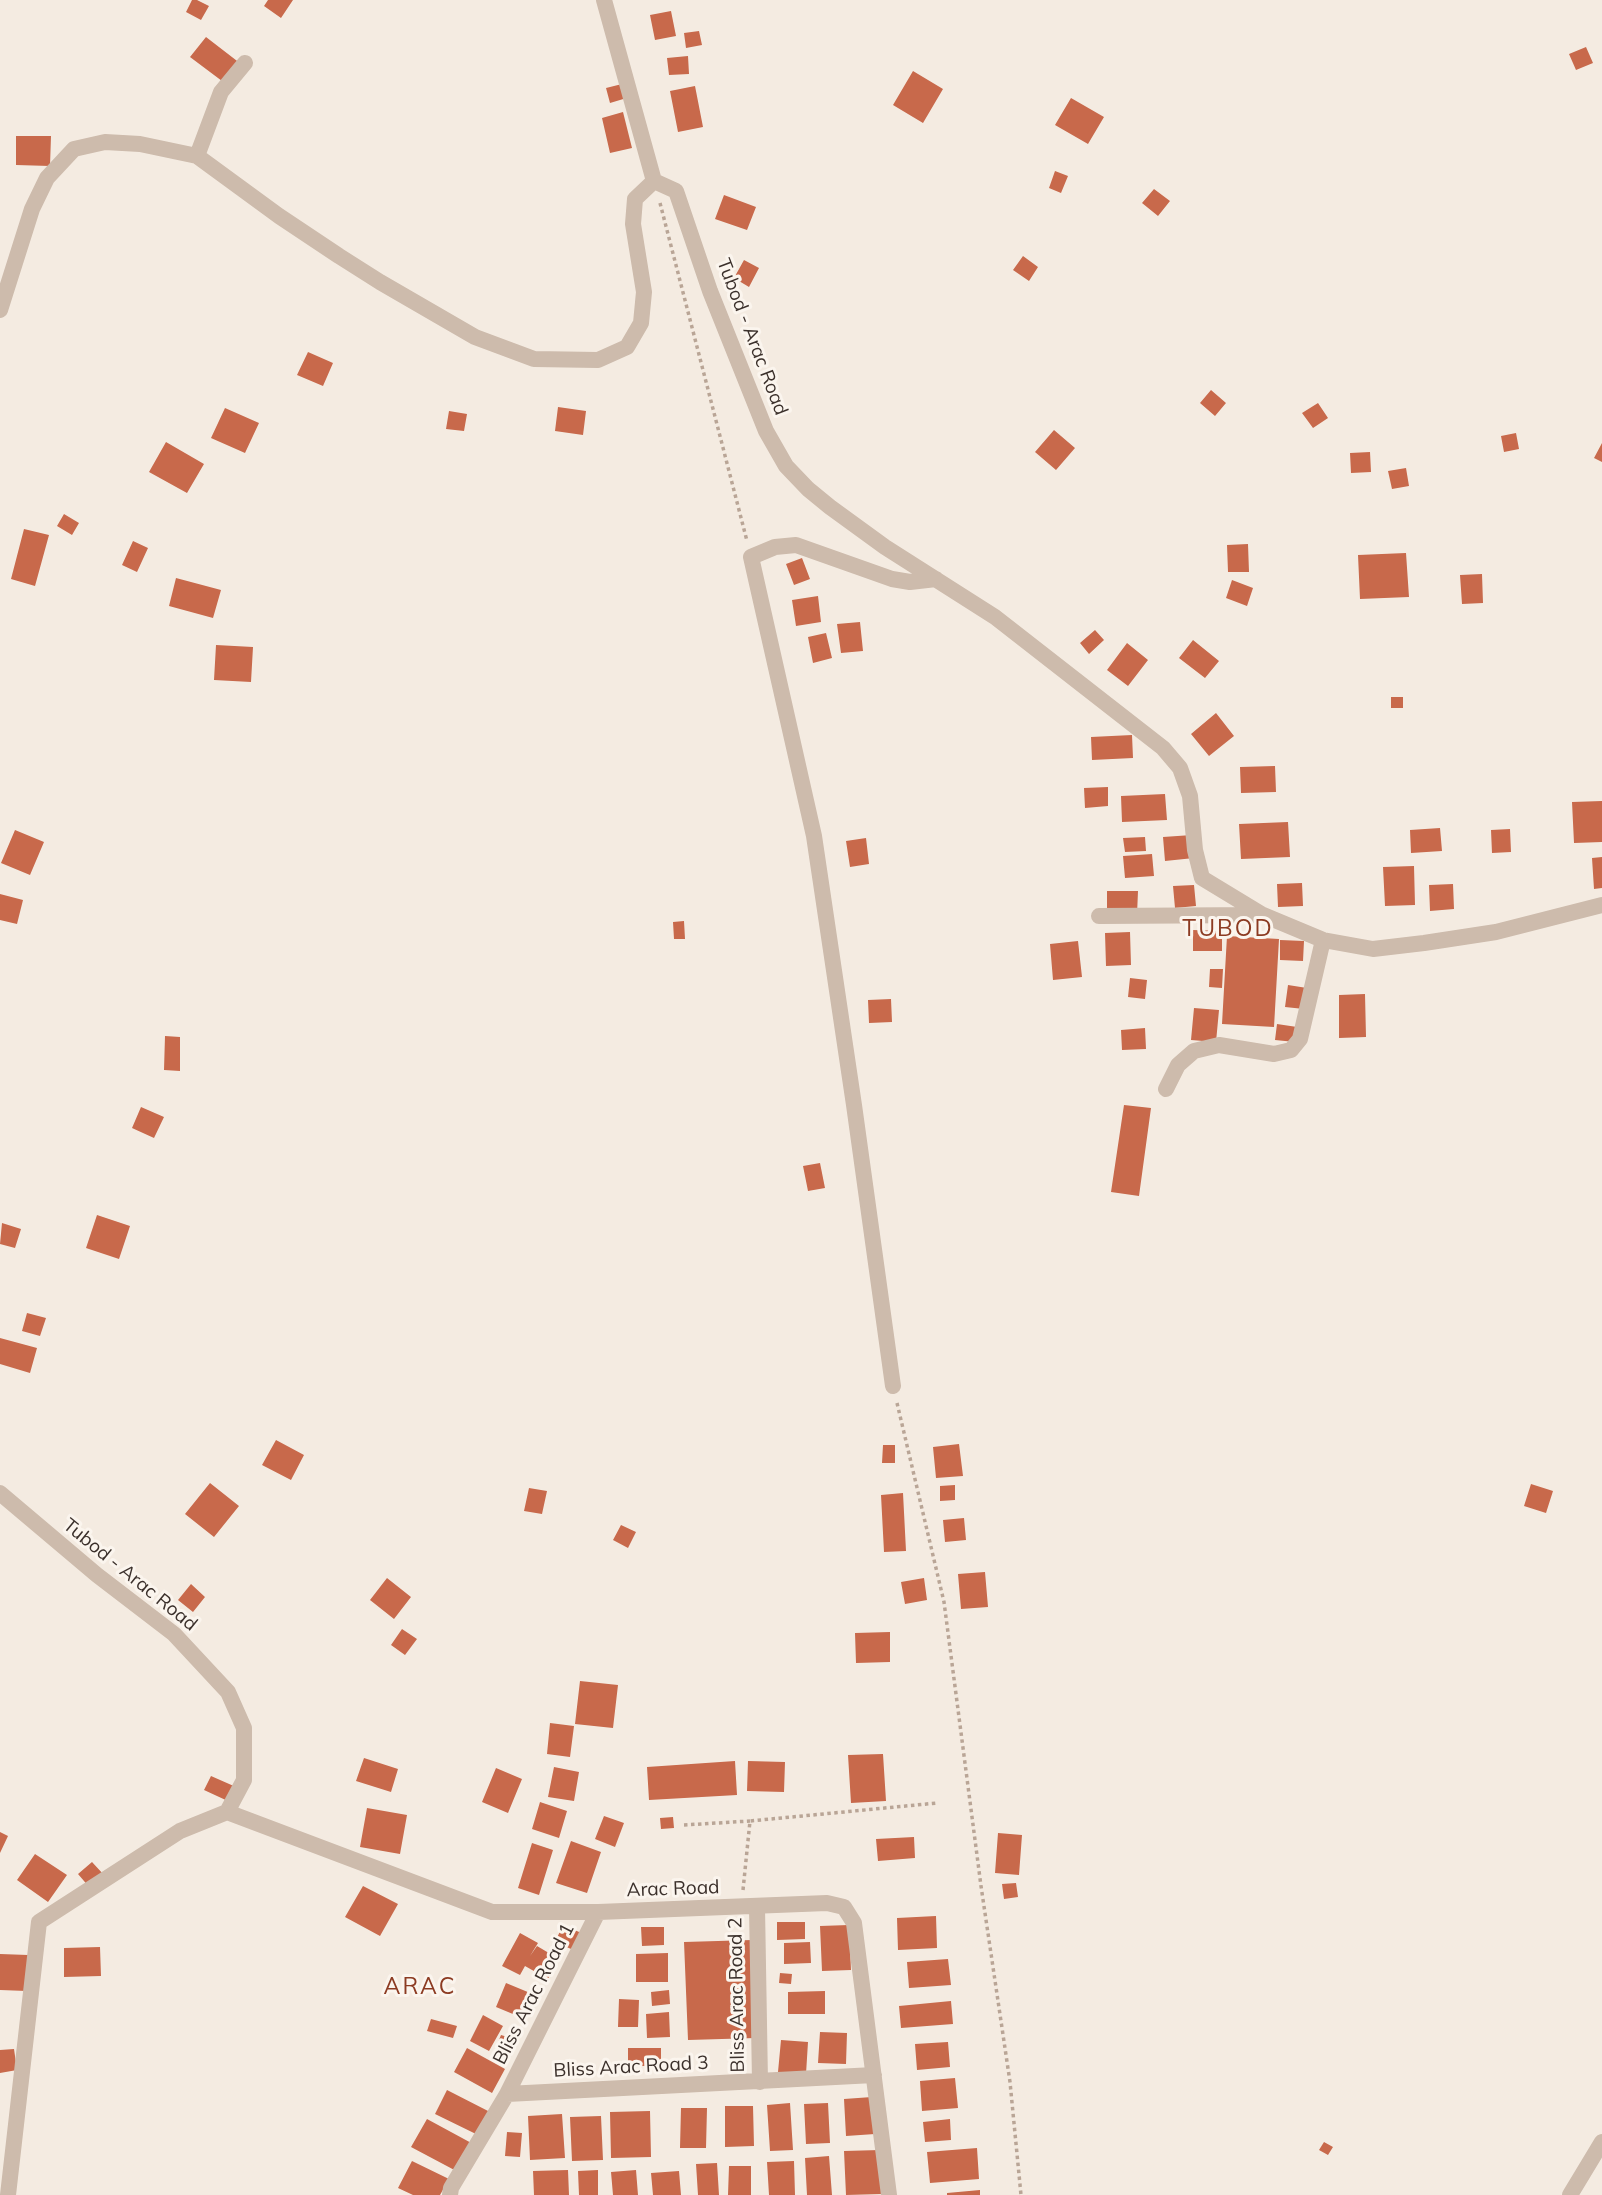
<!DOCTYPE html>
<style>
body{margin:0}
canvas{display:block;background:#f4ebe1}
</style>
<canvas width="1602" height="2195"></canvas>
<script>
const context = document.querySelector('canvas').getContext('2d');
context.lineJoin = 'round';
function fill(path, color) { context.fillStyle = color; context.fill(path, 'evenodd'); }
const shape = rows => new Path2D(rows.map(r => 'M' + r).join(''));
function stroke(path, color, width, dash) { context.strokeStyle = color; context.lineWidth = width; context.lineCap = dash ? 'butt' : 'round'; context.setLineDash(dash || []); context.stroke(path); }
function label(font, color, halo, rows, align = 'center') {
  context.font = font + ' Mulish,sans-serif'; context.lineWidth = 6; context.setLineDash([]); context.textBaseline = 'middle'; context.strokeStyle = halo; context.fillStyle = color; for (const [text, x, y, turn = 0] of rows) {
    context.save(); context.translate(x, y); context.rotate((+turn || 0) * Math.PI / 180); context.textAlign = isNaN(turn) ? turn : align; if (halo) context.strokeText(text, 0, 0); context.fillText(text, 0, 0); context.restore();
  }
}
fill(shape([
 [192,0,197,0,209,6,201,20,186,12],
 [268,0,293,0,281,18,264,6],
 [671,11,676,36,655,40,650,15],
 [699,31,702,45,686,48,684,33],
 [206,37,241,64,226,84,190,57],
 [1586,47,1593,63,1576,70,1569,54],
 [688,56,689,74,669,75,667,58],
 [913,71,943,89,923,123,893,105],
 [626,83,630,97,610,103,606,88],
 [695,86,703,127,678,132,670,91],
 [1071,98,1104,117,1088,144,1055,125],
 [623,112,632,148,610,153,602,118],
 [16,136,51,136,50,166,16,165],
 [1055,171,1068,176,1061,193,1049,188],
 [1154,189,1170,201,1158,216,1142,203],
 [724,195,756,207,747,230,715,219],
 [1023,256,1038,267,1029,281,1013,270],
 [744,260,759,268,749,287,734,278],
 [308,352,333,363,323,386,297,375],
 [1211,390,1226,403,1215,416,1200,403],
 [1318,403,1328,418,1313,428,1302,413],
 [558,407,586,411,583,435,555,431],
 [225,408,259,423,245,453,211,438],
 [449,411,467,414,464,431,446,429],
 [1054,430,1075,448,1056,470,1035,452],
 [1516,433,1519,449,1504,452,1501,436],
 [166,442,204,464,187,493,149,472],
 [1602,443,1602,462,1594,458],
 [1370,452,1371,472,1351,473,1350,453],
 [1406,468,1409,486,1392,489,1388,471],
 [64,514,79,523,72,535,57,526],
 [24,529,49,535,35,586,11,579],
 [133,541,148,548,137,572,122,565],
 [1248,544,1249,572,1228,572,1227,545],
 [1406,553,1409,597,1360,599,1358,555],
 [802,558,810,579,794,585,786,564],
 [1482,574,1483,603,1462,604,1460,575],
 [176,578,221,590,213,618,169,606],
 [1232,580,1253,588,1247,606,1226,598],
 [818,596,821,622,796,626,792,600],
 [860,622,863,651,841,653,837,624],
 [1095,630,1104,640,1089,654,1080,643],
 [826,633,832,658,813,663,808,637],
 [1193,640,1219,661,1205,678,1179,658],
 [1127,643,1148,660,1128,686,1107,670],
 [216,645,253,647,251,682,214,680],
 [1391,697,1403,697,1403,708,1391,708],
 [1216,713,1234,736,1209,756,1191,734],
 [1132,735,1133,758,1092,760,1091,737],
 [1275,766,1276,792,1241,793,1240,767],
 [1108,787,1108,806,1085,808,1084,788],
 [1165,794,1167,820,1122,822,1121,796],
 [1602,801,1602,842,1574,843,1572,802],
 [1288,822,1290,857,1241,859,1239,824],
 [1440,828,1442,851,1411,853,1410,830],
 [1510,829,1511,852,1492,853,1491,830],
 [15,830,44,842,30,875,1,863],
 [1192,835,1194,858,1165,861,1163,837],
 [1145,837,1146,851,1125,852,1123,838],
 [866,838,869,864,850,867,846,841],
 [1152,854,1154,876,1125,878,1123,856],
 [1602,857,1602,888,1594,889,1592,858],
 [1414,866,1415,905,1385,906,1383,867],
 [1302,883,1303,906,1278,907,1277,884],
 [1453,884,1454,909,1430,911,1429,885],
 [1194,885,1196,906,1175,908,1173,886],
 [1107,891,1138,891,1137,915,1107,915],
 [0,894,23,900,17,924,0,920],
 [684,921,685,939,674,939,673,922],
 [1193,930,1222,931,1222,951,1193,951],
 [1130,932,1131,965,1106,966,1105,933],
 [1227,936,1279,939,1274,1027,1222,1024],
 [1280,940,1304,941,1303,961,1280,960],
 [1078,941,1082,977,1053,980,1050,944],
 [1210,969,1223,969,1222,988,1209,987],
 [1130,978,1147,980,1145,999,1128,997],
 [1288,985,1307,988,1304,1009,1285,1007],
 [1365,994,1366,1037,1339,1038,1339,995],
 [891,999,892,1022,869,1023,868,1000],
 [1194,1008,1219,1010,1216,1042,1191,1040],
 [1277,1024,1297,1027,1295,1042,1275,1040],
 [1145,1028,1146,1049,1122,1050,1121,1030],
 [165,1036,180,1037,180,1071,164,1070],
 [1124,1105,1151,1108,1139,1196,1111,1192],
 [141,1107,164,1117,154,1138,132,1128],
 [820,1163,825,1188,808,1191,803,1166],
 [97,1215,130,1226,119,1259,86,1248],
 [2,1223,21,1229,15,1248,0,1244],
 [27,1313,46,1318,40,1336,22,1331],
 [0,1338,37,1348,30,1373,0,1364],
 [276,1440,304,1455,291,1480,262,1465],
 [959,1444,963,1476,936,1478,933,1447],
 [883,1445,895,1445,895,1463,882,1463],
 [210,1483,239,1506,214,1537,185,1514],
 [1531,1484,1553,1491,1546,1513,1524,1506],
 [955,1485,955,1500,940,1501,940,1486],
 [529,1488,547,1491,542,1514,524,1511],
 [903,1493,906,1551,884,1552,881,1495],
 [964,1518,966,1540,945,1542,943,1520],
 [621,1525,636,1532,628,1548,613,1540],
 [985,1572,988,1607,961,1609,958,1574],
 [387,1578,411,1597,394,1619,370,1600],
 [924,1578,927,1600,905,1604,901,1582],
 [191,1584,205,1597,193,1612,178,1600],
 [402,1629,417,1639,405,1655,391,1645],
 [890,1632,890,1662,856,1663,855,1633],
 [580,1681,618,1685,613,1728,575,1724],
 [550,1723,574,1726,570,1757,547,1754],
 [883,1754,886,1801,851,1803,848,1755],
 [364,1758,398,1769,391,1792,356,1781],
 [735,1761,737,1795,649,1800,647,1767],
 [748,1761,785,1762,784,1792,747,1791],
 [554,1767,579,1772,574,1801,548,1797],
 [496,1768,522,1779,508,1813,482,1802],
 [211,1776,236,1787,230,1802,204,1790],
 [540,1802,567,1811,559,1838,532,1829],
 [367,1808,407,1815,400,1854,360,1847],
 [604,1816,624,1823,615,1847,595,1839],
 [673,1817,674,1828,661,1829,660,1818],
 [0,1832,8,1836,0,1853],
 [998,1833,1022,1835,1019,1875,995,1873],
 [914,1837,915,1858,878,1861,876,1839],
 [571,1841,601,1852,587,1893,556,1883],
 [532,1843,553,1850,539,1895,518,1888],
 [35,1854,67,1875,48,1902,17,1880],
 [92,1862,104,1875,90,1888,78,1874],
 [1016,1883,1018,1897,1004,1899,1002,1884],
 [363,1886,398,1904,380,1936,345,1917],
 [936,1916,937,1948,898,1950,897,1918],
 [777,1922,805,1922,805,1939,777,1940],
 [563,1925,586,1935,578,1952,555,1942],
 [849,1925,851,1970,822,1971,820,1926],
 [641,1927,664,1927,664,1945,642,1946],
 [520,1933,538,1943,530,1956,537,1946,559,1959,548,1979,525,1966,520,1975,502,1966],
 [752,1940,756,2038,688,2040,684,1942],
 [810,1942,811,1963,784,1964,784,1943],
 [100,1947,101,1976,64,1977,64,1948],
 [668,1953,668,1982,636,1982,636,1954],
 [0,1954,28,1955,27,1991,0,1990],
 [948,1959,951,1985,909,1988,907,1962],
 [780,1973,792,1974,791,1984,779,1983],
 [506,1983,535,1995,525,2019,496,2007],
 [669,1990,670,2004,652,2006,651,1992],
 [825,1991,825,2014,788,2014,788,1992],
 [619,1999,639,2000,638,2027,618,2027],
 [951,2001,953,2024,901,2028,899,2006],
 [669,2012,670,2037,647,2038,646,2014],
 [483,2015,503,2026,489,2051,470,2041],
 [431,2019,457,2026,453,2038,427,2031],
 [820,2032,847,2033,846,2064,818,2063],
 [501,2035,514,2039,509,2052,496,2047],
 [781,2040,808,2042,806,2074,778,2072],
 [948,2042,950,2067,917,2070,915,2044],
 [467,2048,505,2069,492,2093,454,2072],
 [628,2048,661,2048,661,2066,628,2066],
 [14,2049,17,2070,0,2073,0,2050],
 [955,2078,958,2108,922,2111,920,2081],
 [447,2090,490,2112,478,2135,435,2114],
 [872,2097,875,2134,846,2136,844,2099],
 [790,2103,793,2150,770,2151,767,2105],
 [828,2103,830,2143,806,2144,804,2104],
 [725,2106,753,2106,754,2146,725,2147],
 [681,2108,707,2108,706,2148,680,2148],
 [650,2111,651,2157,611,2158,610,2112],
 [562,2114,565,2158,530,2160,528,2116],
 [601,2116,603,2160,572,2161,570,2117],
 [427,2119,475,2145,460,2173,411,2147],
 [950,2119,951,2140,925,2142,923,2122],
 [507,2132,522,2133,520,2157,505,2156],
 [1324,2142,1333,2147,1328,2155,1319,2150],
 [977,2148,979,2179,930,2183,927,2152],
 [880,2150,882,2194,846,2195,844,2151],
 [829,2156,832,2195,807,2195,805,2158],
 [412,2161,449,2179,440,2195,413,2195,398,2188],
 [794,2161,795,2195,769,2195,767,2162],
 [717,2163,719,2195,698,2195,696,2164],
 [729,2166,751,2166,751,2195,728,2195],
 [568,2170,569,2195,534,2195,533,2171],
 [598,2170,598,2195,579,2195,578,2171],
 [636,2170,638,2195,613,2195,611,2172],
 [679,2171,681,2195,653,2195,651,2173],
 [980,2190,980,2195,947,2195,947,2193]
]), '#c8694b');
stroke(shape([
 [660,203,747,541],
 [897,1403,944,1602,981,1886,1010,2082,1021,2195],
 [684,1825,750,1821],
 [743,1890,750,1821,937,1803]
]), '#b9a596', 3.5, [3.5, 3.5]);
stroke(shape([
 [604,0,654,181],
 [197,156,221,92,245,63],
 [0,310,32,209,47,178,74,149,105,142,140,144,197,156,279,216,339,256,380,282,475,337,534,359,598,360,627,347,641,323,644,292,633,224,635,199,654,181,676,191,710,291,766,431,786,466,808,489,830,507,885,547,995,617,1163,748,1180,768,1190,796,1195,850,1202,878,1263,915,1323,940,1373,949,1424,943,1496,932,1602,905],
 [1099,916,1261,915],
 [1166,1089,1178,1065,1194,1051,1219,1045,1274,1054,1291,1050,1300,1039,1323,940],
 [893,1386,854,1105,814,836,751,557,775,547,796,545,892,579,910,582,936,579],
 [0,1493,97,1575,174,1634,228,1692,244,1728,244,1780,227,1812],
 [227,1812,492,1912,598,1912,827,1903,844,1907,854,1923,889,2195],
 [757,1907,760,2082],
 [507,2094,874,2075],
 [8,2195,39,1922,180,1831,227,1812],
 [450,2195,451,2188,507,2094,598,1912],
 [1570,2195,1602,2142]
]), '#cdbbac', 16);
label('19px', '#3b302b', '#fbf5ee', [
 ["Tubod - Arac Road",752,337,69],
 ["Tubod - Arac Road",130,1575,39],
 ["Arac Road",673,1889,-2],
 ["Bliss Arac Road 1",534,1994,-63],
 ["Bliss Arac Road 2",737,1995,-91],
 ["Bliss Arac Road 3",631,2067,-3]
]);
context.letterSpacing = '2px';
label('23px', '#8c3b22', '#fbf5ee', [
 ["TUBOD",1228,929],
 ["ARAC",420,1987]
]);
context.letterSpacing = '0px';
</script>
